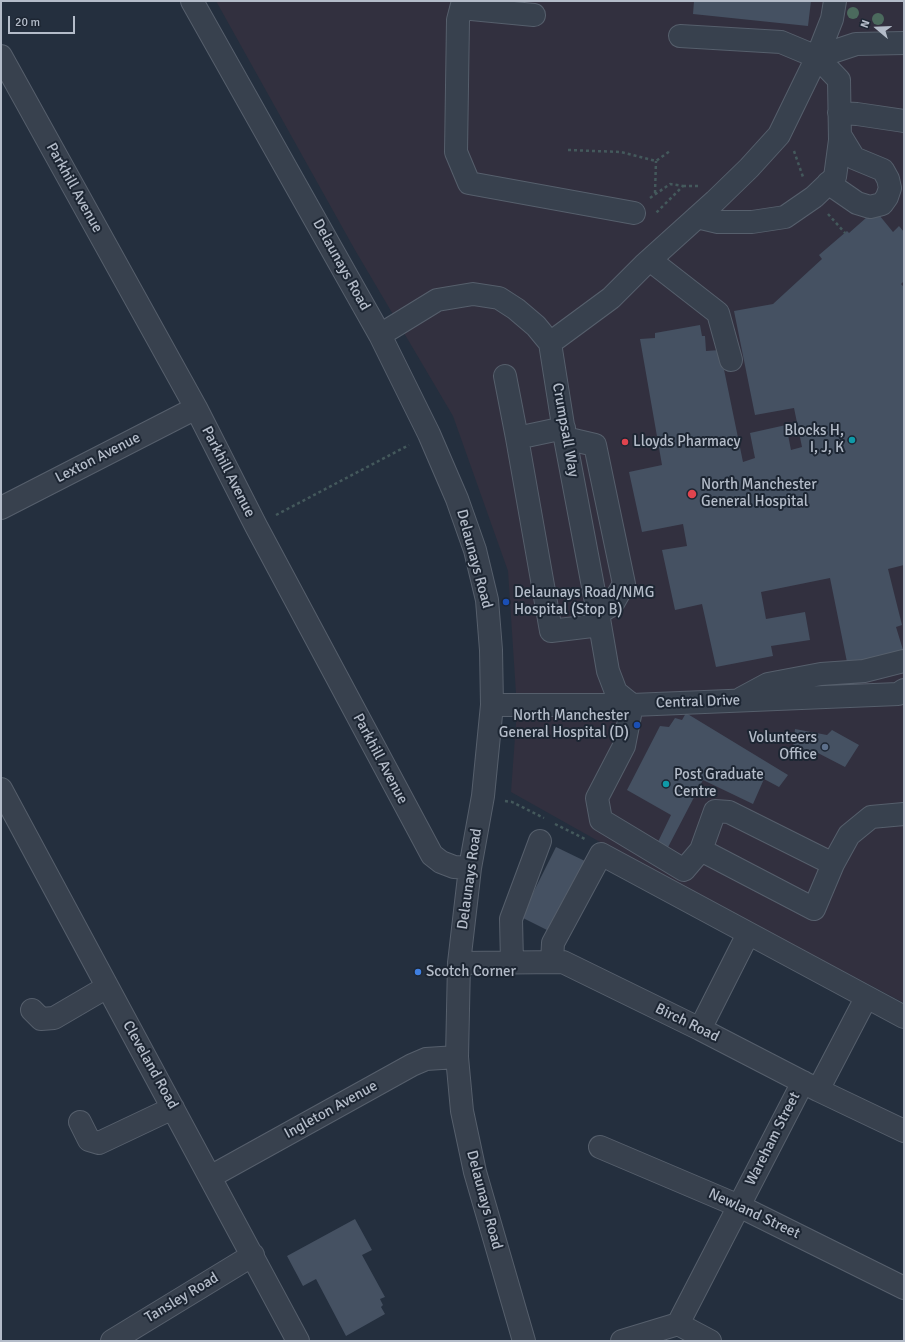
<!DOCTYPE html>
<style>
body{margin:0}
#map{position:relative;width:905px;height:1342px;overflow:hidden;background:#242f3e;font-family:Signika,sans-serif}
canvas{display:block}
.frame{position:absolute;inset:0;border:2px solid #b4bcc9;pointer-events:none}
.north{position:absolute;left:857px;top:8px;width:40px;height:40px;-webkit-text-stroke:3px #1d2633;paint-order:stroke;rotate:289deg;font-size:11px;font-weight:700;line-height:16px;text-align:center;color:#b4bcc9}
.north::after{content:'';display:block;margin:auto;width:14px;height:18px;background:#b4bcc9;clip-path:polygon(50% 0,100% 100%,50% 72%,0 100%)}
.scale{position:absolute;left:8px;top:16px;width:67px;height:18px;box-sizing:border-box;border:2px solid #b4bcc9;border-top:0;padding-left:5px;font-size:12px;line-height:14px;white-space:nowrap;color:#b4bcc9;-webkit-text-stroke:3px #1d2633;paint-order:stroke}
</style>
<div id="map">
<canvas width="905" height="1342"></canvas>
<div class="frame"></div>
<div class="north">N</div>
<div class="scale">20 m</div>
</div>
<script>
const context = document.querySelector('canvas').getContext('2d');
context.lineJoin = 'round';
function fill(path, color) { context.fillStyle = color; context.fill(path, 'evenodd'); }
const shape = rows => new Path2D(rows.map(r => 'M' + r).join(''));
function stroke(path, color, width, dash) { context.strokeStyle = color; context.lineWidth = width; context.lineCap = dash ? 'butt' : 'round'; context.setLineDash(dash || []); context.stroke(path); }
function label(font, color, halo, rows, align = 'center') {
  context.font = font + ' Signika,sans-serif'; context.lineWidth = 4; context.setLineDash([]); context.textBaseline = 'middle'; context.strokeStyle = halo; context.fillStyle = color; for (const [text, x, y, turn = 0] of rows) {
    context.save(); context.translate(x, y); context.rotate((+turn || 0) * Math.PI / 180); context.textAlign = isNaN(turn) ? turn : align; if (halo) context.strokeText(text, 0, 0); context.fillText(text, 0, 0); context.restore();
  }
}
fill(shape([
 [216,1,904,1,904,1003,632,860,511,792,517,709,508,571,453,416,355,250]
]), '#32303f');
fill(shape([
 [694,1,811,1,808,26,693,14],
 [875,210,893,232,899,226,904,232,904,281,901,284,904,287,904,565,888,569,902,625,896,627,904,653,848,667,830,578,761,592,766,619,805,612,810,640,771,646,773,656,716,667,702,604,675,610,662,550,687,546,683,524,642,532,629,472,662,465,640,339,655,338,655,333,700,325,702,336,705,336,706,351,720,350,743,462,755,458,750,433,786,425,791,450,802,447,794,408,755,415,734,311,773,304,822,259,819,255,847,231,849,233],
 [686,713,788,775,779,787,764,779,753,804,703,780,665,853,656,846,671,815,627,790,660,726,669,727,675,718,682,720],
 [795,729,827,735,832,730,859,745,845,767,816,752,793,749],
 [556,847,589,863,553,933,521,917],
 [355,1219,372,1250,362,1255,385,1297,380,1299,383,1305,381,1307,385,1314,346,1336,316,1279,303,1286,287,1256]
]), '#455162');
const minor = shape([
 [192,1,380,335,429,434,457,499,475,550,487,600,491,650,492,705,483,796,470,868,459,963,457,1057,462,1111,475,1172,524,1341],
 [463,1,458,20,456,152,469,183,634,213],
 [461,8,534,15],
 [680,36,781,42,817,57,839,80,840,140,835,177,814,197,785,217,752,222,718,222,697,217],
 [1,56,196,408,256,526,432,855,441,862,454,867,470,868],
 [817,57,856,44,904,43],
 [839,113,857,114,904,121],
 [828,183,857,203,870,207,882,204,887,197,890,188,888,179,883,170,854,158,840,135],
 [650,260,718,313,731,360],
 [380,335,437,300,473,294,499,298,516,309,536,326,550,343,565,438,598,613,608,671,616,692,632,705],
 [550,343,611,298,644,265,715,201,749,168,779,135,817,57,832,19,835,1],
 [505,376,517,438],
 [564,428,517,438,551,631,600,625],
 [565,438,595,445,624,584,612,605,598,613],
 [1,508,196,408],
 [742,698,768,684,821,674,864,671,904,661],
 [492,705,632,705,898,694,904,690],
 [632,705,624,746,597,798,601,820,684,870,701,850,715,811,729,812,833,864,849,835,871,817,904,814],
 [1,789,298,1341],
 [701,850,814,909,833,864],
 [512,962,511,919,540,841],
 [552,962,553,943,601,854,904,1017],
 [459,963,563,962,700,1029,818,1090,904,1131],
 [32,1010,41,1019,54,1018,107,987],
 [700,1029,748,934],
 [818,1090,866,998],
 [80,1122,89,1140,99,1143,173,1108],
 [600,1147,739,1206,904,1288],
 [210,1177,412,1065,426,1059,457,1057],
 [678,1324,803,1082],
 [112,1341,253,1255],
 [622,1341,678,1324,710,1341]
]);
stroke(minor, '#565f6c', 24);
stroke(shape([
 [568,150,621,152,656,161,670,151],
 [794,151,803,177],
 [683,186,698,186],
 [655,193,656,161],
 [650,198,670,184,683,186,656,213],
 [828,214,845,233],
 [276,515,409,445],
 [505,801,512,802,544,818],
 [555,824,585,839]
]), '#44595c', 2.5, [3, 3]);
stroke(minor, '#38414e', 22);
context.fillStyle = '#4b6a5d';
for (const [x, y] of [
 [853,13],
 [878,19]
]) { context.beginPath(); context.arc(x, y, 6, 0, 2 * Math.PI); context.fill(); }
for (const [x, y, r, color] of [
 [852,440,4,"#0f9aa8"],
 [625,442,4,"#e0444e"],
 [692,494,5,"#e0444e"],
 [506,602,4,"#1a4fb4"],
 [637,725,4,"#1a4fb4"],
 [825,747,4,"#5c6f8a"],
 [666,784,4,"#0f9aa8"],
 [418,972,4,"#3f7fe0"]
]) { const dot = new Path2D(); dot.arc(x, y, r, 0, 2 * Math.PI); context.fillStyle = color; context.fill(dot); stroke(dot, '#1d2633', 1.5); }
label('15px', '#b4bcc9', '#1d2633', [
 ["Parkhill Avenue",74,188,61],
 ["Delaunays Road",341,265,61],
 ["Crumpsall Way",565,430,80],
 ["Lexton Avenue",98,458,-27],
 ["Parkhill Avenue",228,472,63],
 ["Delaunays Road",474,559,75],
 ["Central Drive",698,702,-2],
 ["Parkhill Avenue",380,759,62],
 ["Delaunays Road",470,879,-82],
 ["Birch Road",687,1023,26],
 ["Cleveland Road",150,1065,61],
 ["Ingleton Avenue",331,1110,-29],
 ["Wareham Street",773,1139,-63],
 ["Delaunays Road",484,1200,75],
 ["Newland Street",754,1214,25],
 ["Tansley Road",182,1298,-31]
]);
label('15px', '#b4bcc9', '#1d2633', [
 ["Blocks H,",844,431,"right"],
 ["I, J, K",844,448,"right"],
 ["Lloyds Pharmacy",633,442],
 ["North Manchester",701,485],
 ["General Hospital",701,502],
 ["Delaunays Road/NMG",514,593],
 ["Hospital (Stop B)",514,610],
 ["North Manchester",629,716,"right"],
 ["General Hospital (D)",629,733,"right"],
 ["Volunteers",817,738,"right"],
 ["Office",817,755,"right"],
 ["Post Graduate",674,775],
 ["Centre",674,792],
 ["Scotch Corner",426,972]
], 'left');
</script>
